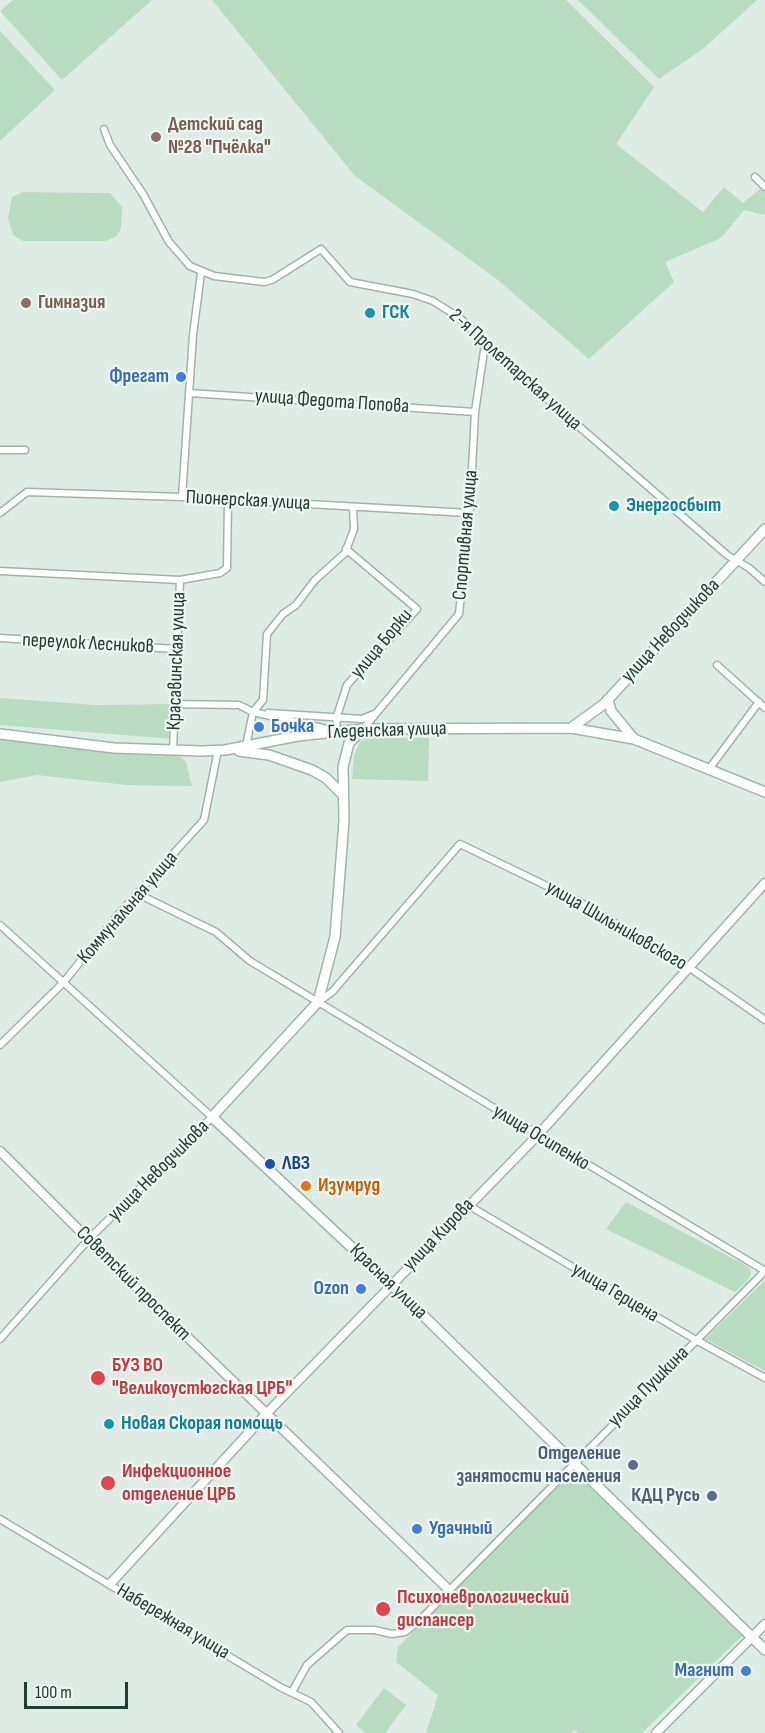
<!DOCTYPE html>
<meta charset="utf-8">
<style>
body{margin:0}
#map{position:relative;width:765px;height:1733px;overflow:hidden;background:#dfebe5;font-family:"Sofia Sans Condensed",sans-serif}
canvas{display:block}
.scale{position:absolute;left:24px;top:1682px;width:104px;height:27px;box-sizing:border-box;border:3px solid #203b33;border-top:0;padding-left:8px;font-size:18px;line-height:21px;white-space:nowrap;color:#203b33;-webkit-text-stroke:4px #f0f7f3;paint-order:stroke}
</style>
<div id="map">
<canvas width="765" height="1733"></canvas>
<div class="scale">100 m</div>
</div>
<script>
const context = document.querySelector('canvas').getContext('2d');
context.lineJoin = 'round';
function fill(path, color) { context.fillStyle = color; context.fill(path, 'evenodd'); }
const shape = rows => new Path2D(rows.map(r => 'M' + r).join(''));
function stroke(path, color, width, dash) { context.strokeStyle = color; context.lineWidth = width; context.lineCap = dash ? 'butt' : 'round'; context.setLineDash(dash || []); context.stroke(path); }
function label(font, color, halo, rows, align = 'center') {
  context.font = font + ' "Sofia Sans Condensed",sans-serif'; context.lineWidth = 4.5; context.setLineDash([]); context.textBaseline = 'middle'; context.strokeStyle = halo; context.fillStyle = color; for (const [text, x, y, turn = 0] of rows) {
    context.save(); context.translate(x, y); context.rotate((+turn || 0) * Math.PI / 180); context.textAlign = isNaN(turn) ? turn : align; if (halo) context.strokeText(text, 0, 0); context.fillText(text, 0, 0); context.restore();
  }
}
fill(shape([
 [13,0,152,0,62,80,0,11],
 [212,0,566,0,654,87,616,144,703,212,724,187,743,203,760,189,765,193,765,215,744,210,721,238,665,262,674,282,589,359,498,280,355,176],
 [578,0,757,0,704,48,659,79],
 [0,31,55,90,0,141],
 [23,192,110,193,122,207,121,228,117,236,106,241,23,241,13,235,8,218,12,197],
 [0,698,95,705,173,704,173,739,0,725],
 [0,734,173,750,186,762,192,786,127,785,37,775,0,782],
 [369,737,429,738,428,781,352,779,354,755,360,742],
 [626,1202,745,1265,750,1269,751,1274,747,1281,735,1292,606,1229],
 [765,1280,765,1371,705,1339],
 [574,1470,743,1635,642,1733,578,1733,575,1730,571,1733,426,1733,438,1695,396,1662,398,1647],
 [384,1688,406,1705,385,1733,366,1733,356,1725]
]), '#b8dcc1');
const minor = shape([
 [104,129,110,145,143,194,169,242,190,266,214,276,264,282,272,280,321,249,350,282,413,294,433,301,460,318,498,356,727,555,749,568,765,582],
 [755,177,765,187],
 [189,393,475,412],
 [0,450,25,450],
 [182,497,193,335,201,273],
 [0,513,27,492,182,497,469,513],
 [0,571,180,580],
 [0,638,175,649],
 [717,665,765,708],
 [174,704,239,705,253,712,336,731,337,716,347,685,417,609,346,549],
 [268,713,362,719,374,714],
 [363,729,459,614,470,507,475,412,485,344],
 [246,746,253,712,263,700,267,634,283,614,296,605,315,580,345,553,354,529,353,507],
 [173,750,180,580,220,573,227,568,228,501],
 [709,769,759,702],
 [138,894,216,932,250,961,765,1271],
 [0,925,212,1117,89,1239,0,1339],
 [318,1002,332,992,460,844,580,902,690,968,765,1020],
 [0,1045,63,983,117,916,204,820,218,750],
 [468,1205,696,1340,765,1378],
 [0,1519,280,1687,311,1702,339,1733],
 [292,1692,307,1665,347,1630,374,1630,392,1634,405,1632,419,1621,765,1271]
]);
const tertiary = shape([
 [0,1151,148,1299,449,1590],
 [110,1584,266,1414,537,1136,765,883],
 [656,1733,765,1624]
]);
const secondary = shape([
 [608,699,611,711,634,739],
 [571,728,604,704,765,529],
 [363,729,349,743,343,767,344,821,335,937,318,1002,212,1117,392,1285,765,1650],
 [0,734,114,748,202,751,225,750,298,736,363,729,571,728,634,739,765,792],
 [239,751,269,755,312,770,326,778,342,794]
]);
stroke(minor, '#a2b3ac', 9);
stroke(tertiary, '#a2b3ac', 11);
stroke(secondary, '#9eb6ad', 12);
stroke(minor, '#fff', 6);
stroke(tertiary, '#fff', 8);
stroke(secondary, '#fff', 9);
for (const [x, y, r, color] of [
 [156,137,6,"#8d6e63"],
 [26,303,6,"#8d6e63"],
 [370,313,6,"#0f9aa8"],
 [181,377,6,"#3f7fe0"],
 [614,506,6,"#0f9aa8"],
 [259,727,6,"#3f7fe0"],
 [270,1164,6,"#1a4fb4"],
 [306,1186,6,"#e8710a"],
 [361,1289,6,"#3f7fe0"],
 [98,1378,8,"#e0444e"],
 [109,1424,6,"#0f9aa8"],
 [633,1465,6,"#5c6f8a"],
 [108,1483,8,"#e0444e"],
 [712,1496,6,"#5c6f8a"],
 [417,1529,6,"#3f7fe0"],
 [383,1609,8,"#e0444e"],
 [746,1671,6,"#3f7fe0"]
]) { const dot = new Path2D(); dot.arc(x, y, r, 0, 2 * Math.PI); context.fillStyle = color; context.fill(dot); stroke(dot, '#f0f7f3', 2); }
label('bold 20px', '#785e54', '#f0f7f3', [
 ["Детский сад",168,125],
 ["№28 \"Пчёлка\"",168,148],
 ["Гимназия",38,303]
], 'left');
label('bold 20px', '#0d838f', '#f0f7f3', [
 ["ГСК",382,313],
 ["Энергосбыт",626,506],
 ["Новая Скорая помощь",121,1424]
], 'left');
label('20px', '#203b33', '#f0f7f3', [
 ["2-я Пролетарская улица",515,370,42],
 ["улица Федота Попова",332,402,4],
 ["Пионерская улица",248,501,3],
 ["Спортивная улица",466,535,-85],
 ["улица Неводчикова",671,631,-47],
 ["переулок Лесников",88,644,3],
 ["улица Борки",382,644,-50],
 ["Красавинская улица",177,661,-88],
 ["Гледенская улица",387,731,-2],
 ["Коммунальная улица",128,908,-49],
 ["улица Шильниковского",616,926,30],
 ["улица Осипенко",541,1138,31],
 ["улица Неводчикова",159,1171,-45],
 ["улица Кирова",439,1235,-46],
 ["Красная улица",388,1282,44],
 ["Советский проспект",133,1284,45],
 ["улица Герцена",615,1293,31],
 ["улица Пушкина",649,1387,-45],
 ["Набережная улица",173,1622,31]
]);
label('bold 20px', '#366cbe', '#f0f7f3', [
 ["Фрегат",169,377],
 ["Бочка",271,727,"left"],
 ["Ozon",349,1289],
 ["Удачный",429,1529,"left"],
 ["Магнит",734,1671]
], 'right');
label('bold 20px', '#164399', '#f0f7f3', [
 ["ЛВЗ",282,1164]
], 'left');
label('bold 20px', '#c56008', '#f0f7f3', [
 ["Изумруд",318,1186]
], 'left');
label('bold 20px', '#be3a42', '#f0f7f3', [
 ["БУЗ ВО",112,1366],
 ["\"Великоустюгская ЦРБ\"",112,1389],
 ["Инфекционное",122,1472],
 ["отделение ЦРБ",122,1495],
 ["Психоневрологический",397,1598],
 ["диспансер",397,1621]
], 'left');
label('bold 20px', '#4e5e75', '#f0f7f3', [
 ["Отделение",621,1454],
 ["занятости населения",621,1477],
 ["КДЦ Русь",700,1496]
], 'right');
</script>
